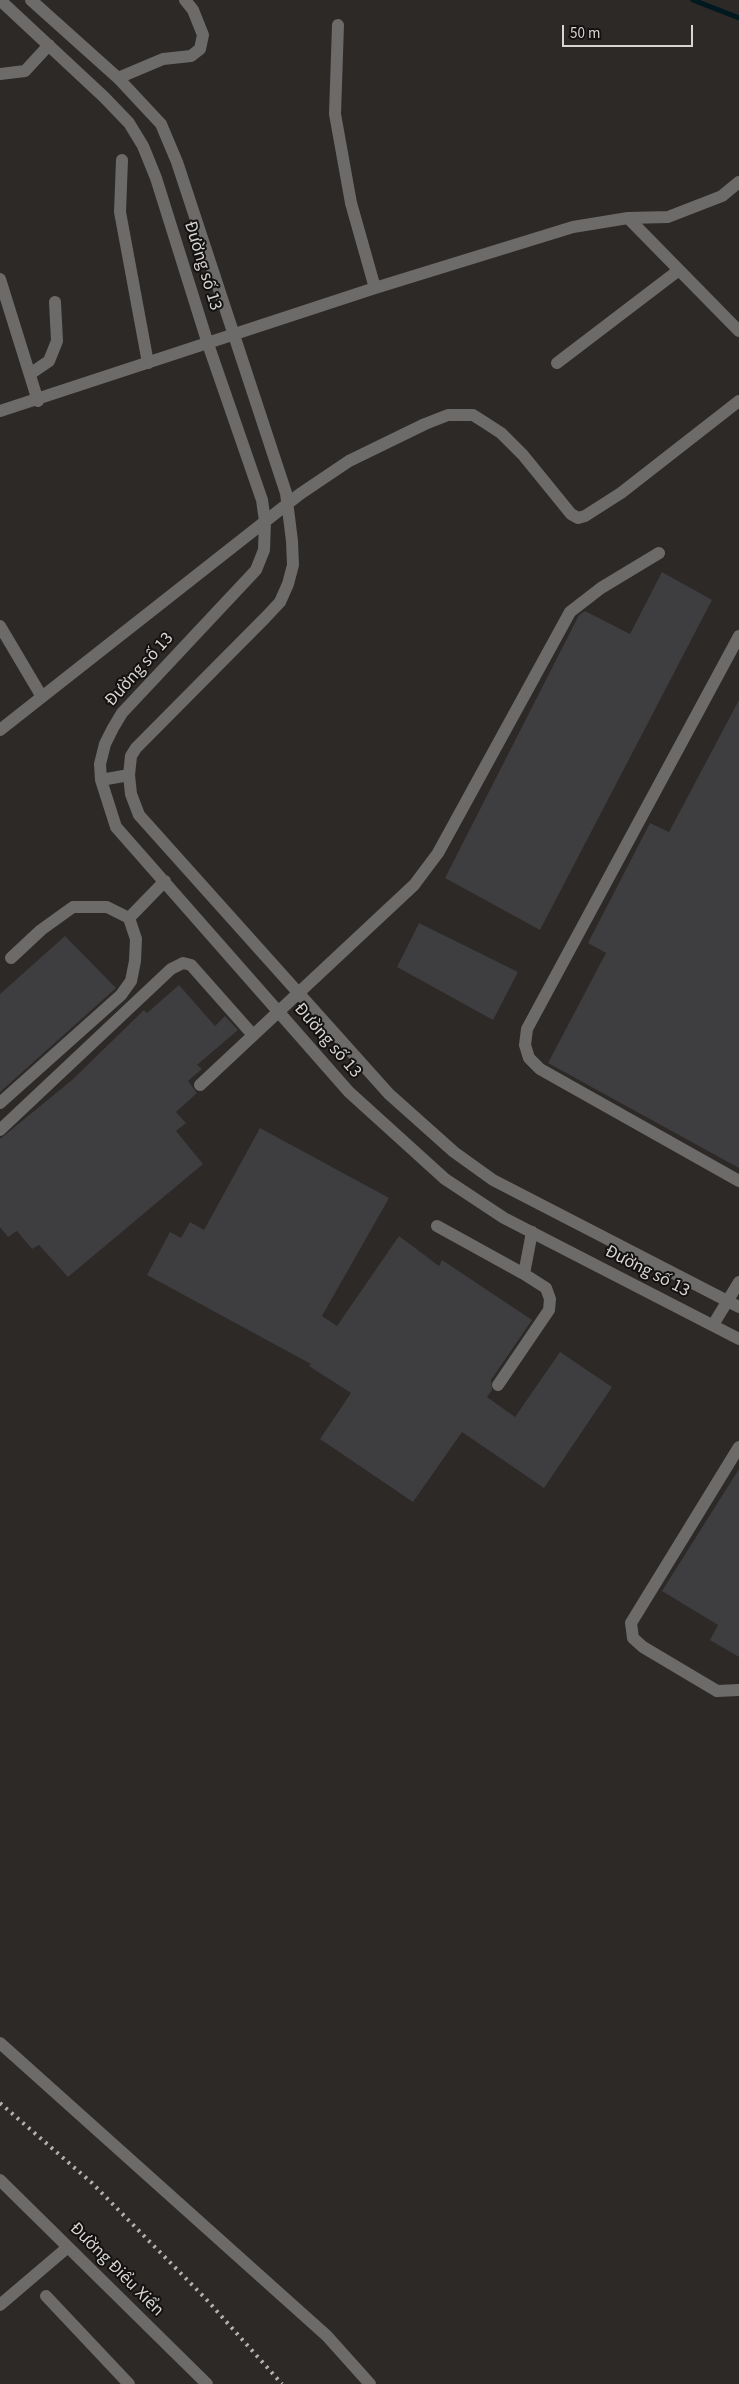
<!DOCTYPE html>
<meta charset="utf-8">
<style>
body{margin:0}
#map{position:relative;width:739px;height:2384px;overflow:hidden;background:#2c2927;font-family:"Source Sans 3",sans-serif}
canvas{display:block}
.scale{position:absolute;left:562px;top:25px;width:131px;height:22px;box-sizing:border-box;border:2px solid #d7d4d3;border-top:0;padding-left:6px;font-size:15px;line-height:18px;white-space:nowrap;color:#d7d4d3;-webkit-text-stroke:4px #141211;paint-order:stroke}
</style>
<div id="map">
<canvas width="739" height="2384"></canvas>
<div class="scale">50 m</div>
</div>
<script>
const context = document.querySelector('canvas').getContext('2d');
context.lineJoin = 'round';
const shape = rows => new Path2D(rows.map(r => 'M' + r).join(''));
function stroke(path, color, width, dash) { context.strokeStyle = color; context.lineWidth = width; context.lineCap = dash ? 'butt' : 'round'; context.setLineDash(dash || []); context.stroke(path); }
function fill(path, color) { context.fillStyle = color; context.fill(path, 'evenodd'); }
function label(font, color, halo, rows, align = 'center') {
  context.font = font + ' "Source Sans 3",sans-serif'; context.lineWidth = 4; context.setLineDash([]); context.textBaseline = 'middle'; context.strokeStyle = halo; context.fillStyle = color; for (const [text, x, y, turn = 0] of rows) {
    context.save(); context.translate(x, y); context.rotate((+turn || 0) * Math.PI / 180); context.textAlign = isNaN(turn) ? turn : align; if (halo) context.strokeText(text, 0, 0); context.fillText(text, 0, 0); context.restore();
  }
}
stroke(shape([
 [693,0,739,18]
]), '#00181f', 5);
fill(shape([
 [662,572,712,600,540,930,445,878,579,615,585,611,630,634],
 [739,700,739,1168,548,1063,606,953,588,943,650,823,669,832],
 [419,923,518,972,493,1020,397,967],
 [65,936,116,988,0,1092,0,994],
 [179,985,215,1026,225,1016,238,1030,197,1065,202,1069,188,1081,197,1093,176,1112,186,1123,176,1131,203,1164,68,1277,39,1245,32,1249,17,1231,8,1237,0,1227,0,1139,72,1080,144,1010,147,1013],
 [260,1128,389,1198,322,1316,337,1326,399,1236,439,1266,442,1260,532,1320,491,1380,492,1390,487,1397,515,1417,560,1352,612,1387,544,1488,462,1432,413,1502,320,1439,351,1393,309,1366,311,1364,147,1275,170,1232,181,1238,190,1222,204,1230],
 [739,1469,739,1657,710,1640,718,1625,662,1591]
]), '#3e3d40');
stroke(shape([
 [0,0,104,97,129,123,143,146,156,178,208,344,262,500,265,521,264,550,256,570,122,713,113,728,105,744,100,764,101,780,116,827,349,1092,445,1179,504,1218,739,1339],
 [31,0,118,78,161,124,177,162,286,493,292,541,293,565,288,584,280,602,265,618,136,748,131,756,129,775,131,794,139,815,389,1094,454,1152,493,1180,739,1307],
 [338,25,335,114,351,203,375,288],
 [0,74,25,71,49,45],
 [118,78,163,59,191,56,200,49,203,35,193,10,185,0],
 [122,160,120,212,148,363],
 [628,218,668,217,722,196,739,182],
 [0,279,38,401],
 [557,363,679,270],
 [30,374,49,361,57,341,55,302],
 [0,411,375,288,573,227,628,218,739,331],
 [0,626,42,697],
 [739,636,527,1029,525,1045,529,1058,540,1069,739,1181],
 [0,730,300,494,349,461,425,424,448,415,473,415,484,422,501,433,523,455,571,514,578,518,585,516,621,493,739,401],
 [101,780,129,775],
 [129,918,165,881],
 [200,1085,414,885,438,853,570,612,601,588,659,553],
 [0,1103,121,995,131,981,135,961,136,939,129,918,107,907,73,907,41,930,11,958],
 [0,1130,171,969,183,963,191,965,253,1035],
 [437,1226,524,1274,546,1288,550,1299,549,1310,498,1385],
 [524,1274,532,1232],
 [713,1325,739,1282],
 [739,1447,631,1623,633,1638,643,1647,717,1691,739,1690],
 [0,2043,327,2336,370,2384],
 [0,2180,207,2384],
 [46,2296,129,2384],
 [0,2305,68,2247]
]), '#6c6b6a', 12);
stroke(shape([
 [0,2103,92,2183,206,2299,282,2384]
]), '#b4b1b0', 4, [2.5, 5]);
label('18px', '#d7d4d3', '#141211', [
 ["Đường số 13",202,266,73],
 ["Đường số 13",140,670,-48],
 ["Đường số 13",327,1041,49],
 ["Đường số 13",647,1272,27],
 ["Đường Điểu Xiển",116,2270,45]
]);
</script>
